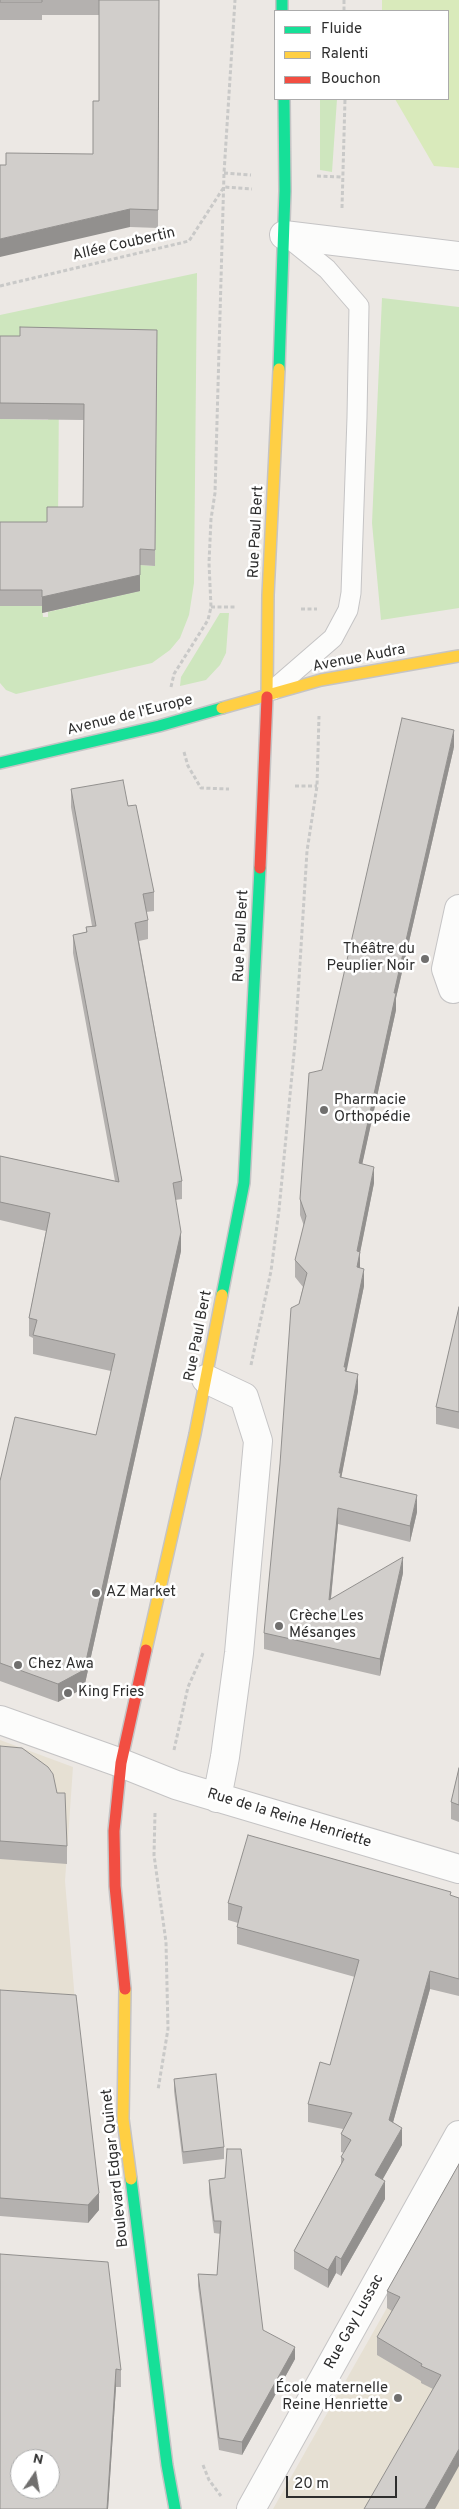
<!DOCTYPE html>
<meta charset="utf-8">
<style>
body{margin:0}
#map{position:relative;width:459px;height:2509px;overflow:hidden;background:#ece8e4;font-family:Overpass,sans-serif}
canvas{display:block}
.legend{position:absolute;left:274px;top:10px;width:175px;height:90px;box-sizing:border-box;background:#fff;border:1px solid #ababab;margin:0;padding:6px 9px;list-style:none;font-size:15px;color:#2e2e2e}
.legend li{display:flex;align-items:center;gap:10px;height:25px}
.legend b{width:25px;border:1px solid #ababab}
.north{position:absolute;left:10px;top:2449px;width:50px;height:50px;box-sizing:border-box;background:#fff;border:1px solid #ababab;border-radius:50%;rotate:12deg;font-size:14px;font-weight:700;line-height:20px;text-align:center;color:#2e2e2e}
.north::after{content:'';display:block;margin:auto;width:18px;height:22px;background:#706f6e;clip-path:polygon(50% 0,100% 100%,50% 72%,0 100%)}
.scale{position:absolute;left:286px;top:2476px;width:111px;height:22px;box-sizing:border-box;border:2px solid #2e2e2e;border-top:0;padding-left:6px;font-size:15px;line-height:18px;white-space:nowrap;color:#2e2e2e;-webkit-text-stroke:4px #fff;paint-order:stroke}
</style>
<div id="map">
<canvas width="459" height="2509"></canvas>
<ul class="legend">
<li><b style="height:6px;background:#16e098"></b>Fluide</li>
<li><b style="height:6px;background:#ffcf43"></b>Ralenti</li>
<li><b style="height:6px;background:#f24e42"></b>Bouchon</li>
</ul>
<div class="north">N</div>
<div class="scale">20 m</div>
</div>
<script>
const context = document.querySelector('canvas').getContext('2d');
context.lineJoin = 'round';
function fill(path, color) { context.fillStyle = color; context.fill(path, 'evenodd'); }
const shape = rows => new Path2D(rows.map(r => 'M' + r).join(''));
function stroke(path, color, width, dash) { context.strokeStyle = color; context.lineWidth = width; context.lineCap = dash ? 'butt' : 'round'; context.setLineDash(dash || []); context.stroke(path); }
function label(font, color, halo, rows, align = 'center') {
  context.font = font + ' Overpass,sans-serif'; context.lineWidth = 5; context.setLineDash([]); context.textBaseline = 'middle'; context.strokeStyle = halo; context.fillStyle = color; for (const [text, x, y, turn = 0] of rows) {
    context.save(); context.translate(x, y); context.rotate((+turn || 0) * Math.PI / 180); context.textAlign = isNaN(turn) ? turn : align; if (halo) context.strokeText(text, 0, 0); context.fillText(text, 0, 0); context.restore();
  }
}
fill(shape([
 [0,1740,73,1767,65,1881,76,2013,0,2008],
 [459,2181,459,2509,273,2509,308,2447]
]), '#e6e0d3');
fill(shape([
 [320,99,337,99,332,172,320,170],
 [197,273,194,583,189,615,180,638,170,650,152,663,16,694,6,690,0,683,0,606,42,606,43,617,48,617,48,612,139,591,140,565,155,566,157,347,0,352,0,315],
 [382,298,459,307,459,608,381,620,372,523],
 [59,389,58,523,0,538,0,419,48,420],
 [220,613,229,613,226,653,220,665,206,680,180,686,181,677]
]), '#cee6be');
fill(shape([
 [382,0,459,0,459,168,434,166,395,99,448,99,448,11,382,11]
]), '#d9eabb');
const lane = shape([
 [273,690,333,638,348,610,351,593,357,417,359,306,327,269,286,236]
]);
const street = shape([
 [284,235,459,256],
 [453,989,446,969,459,909],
 [206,1379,244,1397,258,1441,239,1653,225,1757,217,1798],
 [0,1720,121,1763,176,1785,459,1869],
 [251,2509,459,2135]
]);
const fast = shape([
 [282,0,282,11],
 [279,369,285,191,284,99],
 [0,763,159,726,222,708],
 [222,1295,244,1183,260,868],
 [131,2179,167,2465,175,2509]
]);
const slow = shape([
 [267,697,268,595,279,369],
 [222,708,321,680,459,656],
 [146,1650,195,1434,222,1295],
 [125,1989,123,2119,131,2179]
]);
const jam = shape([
 [260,868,267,697],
 [125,1989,115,1886,114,1831,121,1763,146,1650]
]);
stroke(lane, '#c5c4c5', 21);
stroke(street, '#c5c4c5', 30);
stroke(fast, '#c5c4c5', 14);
stroke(slow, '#c5c4c5', 14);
stroke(jam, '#c5c4c5', 14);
stroke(shape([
 [344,0,344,11],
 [224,173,251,175],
 [317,176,342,177],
 [342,208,345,99],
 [0,286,189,241,224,187,252,189],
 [211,607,235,607],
 [301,609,317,609],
 [171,687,174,674,208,620,211,607,209,563,211,519,215,493,224,173,235,0],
 [184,752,188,766,201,788,229,789],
 [295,786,317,786],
 [251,1365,271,1271,279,1210,295,1043,307,851,317,786,319,716],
 [174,1750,188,1687,204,1651],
 [155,1813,154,1855,166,1942,168,2029,158,2090],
 [203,2465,209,2480,221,2496]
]), '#c9c9c8', 3, [4, 2.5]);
stroke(lane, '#fcfcfb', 19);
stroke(street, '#fcfcfb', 28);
stroke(fast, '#16e098', 11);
stroke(slow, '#ffcf43', 11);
stroke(jam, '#f24e42', 11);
fill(shape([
 [0,0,159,0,158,228,130,227,6,165,93,154,99,101,99,15,42,15,42,20,0,20],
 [157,330,155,566,140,565,140,591,42,613,42,606,0,606,0,522,47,522,83,507,84,420,0,419,0,336,20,336],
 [454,747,396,998,396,1010,362,1164,374,1183,360,1252,360,1268,364,1286,346,1371,358,1391,341,1478,417,1512,410,1542,338,1524,331,1599,403,1573,380,1676,264,1649,264,1633,299,1304,303,1287,295,1277,295,1260,304,1226,300,1215,300,1199,322,1070],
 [71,789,128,806,154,892,154,911,146,912,148,920,148,939,139,941,182,1181,182,1199,175,1200,181,1251,84,1688,58,1702,0,1681,0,1481,96,1435,111,1371,33,1354,33,1338,29,1336,29,1318,46,1231,0,1220,0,1156,115,1181,73,953,73,935,86,932,86,927,92,926,71,807],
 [459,1307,459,1429,436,1424,436,1407],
 [0,1746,67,1846,67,1864,0,1859],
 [459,1768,459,1822,451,1819,451,1802],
 [451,1896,459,1898,459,1996,430,1989,393,2122,402,2145,382,2180,385,2199,341,2276,336,2273,328,2288,294,2269,294,2251,341,2164,341,2157,344,2153,341,2152,341,2134,343,2129,308,2122,308,2104,330,2065,355,1977,237,1944,237,1927,238,1923,228,1920,228,1903],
 [0,1990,99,2210,88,2223,0,2216],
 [174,2079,224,2147,224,2159,183,2164,174,2091],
 [459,2164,459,2466,433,2389,421,2383,421,2381,377,2355,377,2337,392,2311,387,2308,387,2291],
 [209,2180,263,2330,295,2359,242,2455,219,2450,198,2286,198,2274,217,2275,221,2234,214,2233,209,2193],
 [0,2254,121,2370,121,2387,116,2387,108,2509,0,2509]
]), '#b4b1af');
fill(shape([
 [130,209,130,227,0,257,0,239],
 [140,575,140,591,42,613,42,597],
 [454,730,454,747,396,998,396,1010,359,1179,359,1163,394,993],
 [374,1167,374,1183,357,1268,357,1251],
 [181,1232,181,1251,84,1688,58,1702,58,1684],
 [360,1252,360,1269,357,1267],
 [364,1269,364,1286,346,1374,344,1367],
 [358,1374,358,1391,341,1479,339,1473],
 [417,1495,417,1512,410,1542,410,1526],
 [338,1508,338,1524,329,1617,329,1600],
 [403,1557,403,1573,380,1676,380,1659],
 [430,1971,430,1989,389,2137,389,2120],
 [402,2128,402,2145,375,2193,375,2175],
 [385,2181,385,2199,341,2276,341,2259],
 [99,2193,99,2210,88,2223,88,2205],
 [336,2256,336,2273,328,2288,328,2270],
 [295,2347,295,2359,242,2455,242,2442],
 [116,2369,116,2387,108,2509,107,2509],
 [459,2449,459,2466,435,2509,425,2509]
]), '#92908e');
const building = shape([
 [0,0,42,0,42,2,0,2,0,0],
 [99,0,159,0,158,210,130,209,0,239,0,165,6,165,6,153,93,154,93,101,99,101,99,0],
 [20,327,157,330,155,550,140,549,140,575,42,597,42,590,0,590,0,522,47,522,47,507,83,507,84,404,0,403,0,336,20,336,20,327],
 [402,718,454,730,394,993,396,993,359,1163,374,1167,357,1251,360,1252,357,1267,364,1269,344,1367,346,1367,345,1371,358,1374,339,1473,341,1473,340,1477,417,1495,410,1526,338,1508,329,1600,403,1557,380,1659,264,1633,280,1464,291,1308,299,1304,307,1273,295,1260,306,1216,300,1199,309,1073,322,1070,402,718],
 [123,780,128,806,136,805,154,892,143,894,148,920,135,923,182,1181,173,1183,181,1232,84,1670,58,1684,0,1663,0,1481,15,1417,96,1435,115,1354,33,1335,37,1320,29,1318,50,1213,0,1202,0,1156,119,1182,73,935,87,932,86,927,96,926,71,789,123,780],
 [459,1307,459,1412,436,1407,459,1307],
 [0,1746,22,1748,48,1767,53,1774,57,1793,65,1793,67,1846,0,1841,0,1746],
 [459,1768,459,1805,451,1802,459,1768],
 [248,1835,451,1892,450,1895,459,1898,459,1979,430,1971,389,2120,402,2128,375,2175,385,2181,341,2259,336,2256,328,2270,294,2251,344,2159,341,2157,351,2140,341,2134,352,2113,308,2104,320,2062,330,2065,359,1960,237,1927,242,1907,228,1903,248,1835],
 [0,1990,76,1995,99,2193,88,2205,0,2198,0,1990],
 [216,2074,224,2147,183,2152,174,2079,216,2074],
 [227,2149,241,2149,263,2330,295,2347,242,2442,219,2438,198,2274,217,2275,221,2221,214,2221,209,2180,225,2178,227,2149],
 [459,2164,459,2449,425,2509,364,2509,441,2375,421,2366,422,2364,377,2337,400,2297,387,2291,459,2164],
 [0,2254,108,2262,121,2370,116,2369,107,2509,0,2509,0,2254],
 [20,2459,50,2459,50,2489,20,2489,20,2459]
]);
fill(building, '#d1cecb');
stroke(building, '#92908e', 1);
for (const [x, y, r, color] of [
 [425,959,5,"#706f6e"],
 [324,1110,5,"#706f6e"],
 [96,1593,5,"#706f6e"],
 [279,1626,5,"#706f6e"],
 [18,1665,5,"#706f6e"],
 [68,1693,5,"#706f6e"],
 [398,2398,5,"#706f6e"]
]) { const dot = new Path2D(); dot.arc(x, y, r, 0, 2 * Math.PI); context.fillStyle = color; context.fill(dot); stroke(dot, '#fff', 2); }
label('15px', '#2e2e2e', '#fff', [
 ["Allée Coubertin",124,245,-13],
 ["Rue Paul Bert",257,532,-87],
 ["Avenue Audra",359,659,-11],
 ["Avenue de l'Europe",130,716,-14],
 ["Rue Paul Bert",242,936,-87],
 ["Rue Paul Bert",199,1336,-79],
 ["Rue de la Reine Henriette",289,1819,17],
 ["Boulevard Edgar Quinet",116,2168,-96],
 ["Rue Gay Lussac",355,2322,-61]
]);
label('15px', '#2e2e2e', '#fff', [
 ["Théâtre du",415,950,"right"],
 ["Peuplier Noir",415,967,"right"],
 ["Pharmacie",334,1101],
 ["Orthopédie",334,1118],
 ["AZ Market",106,1593],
 ["Crèche Les",289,1617],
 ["Mésanges",289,1634],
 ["Chez Awa",28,1665],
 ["King Fries",78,1693],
 ["École maternelle",388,2389,"right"],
 ["Reine Henriette",388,2406,"right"]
], 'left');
</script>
